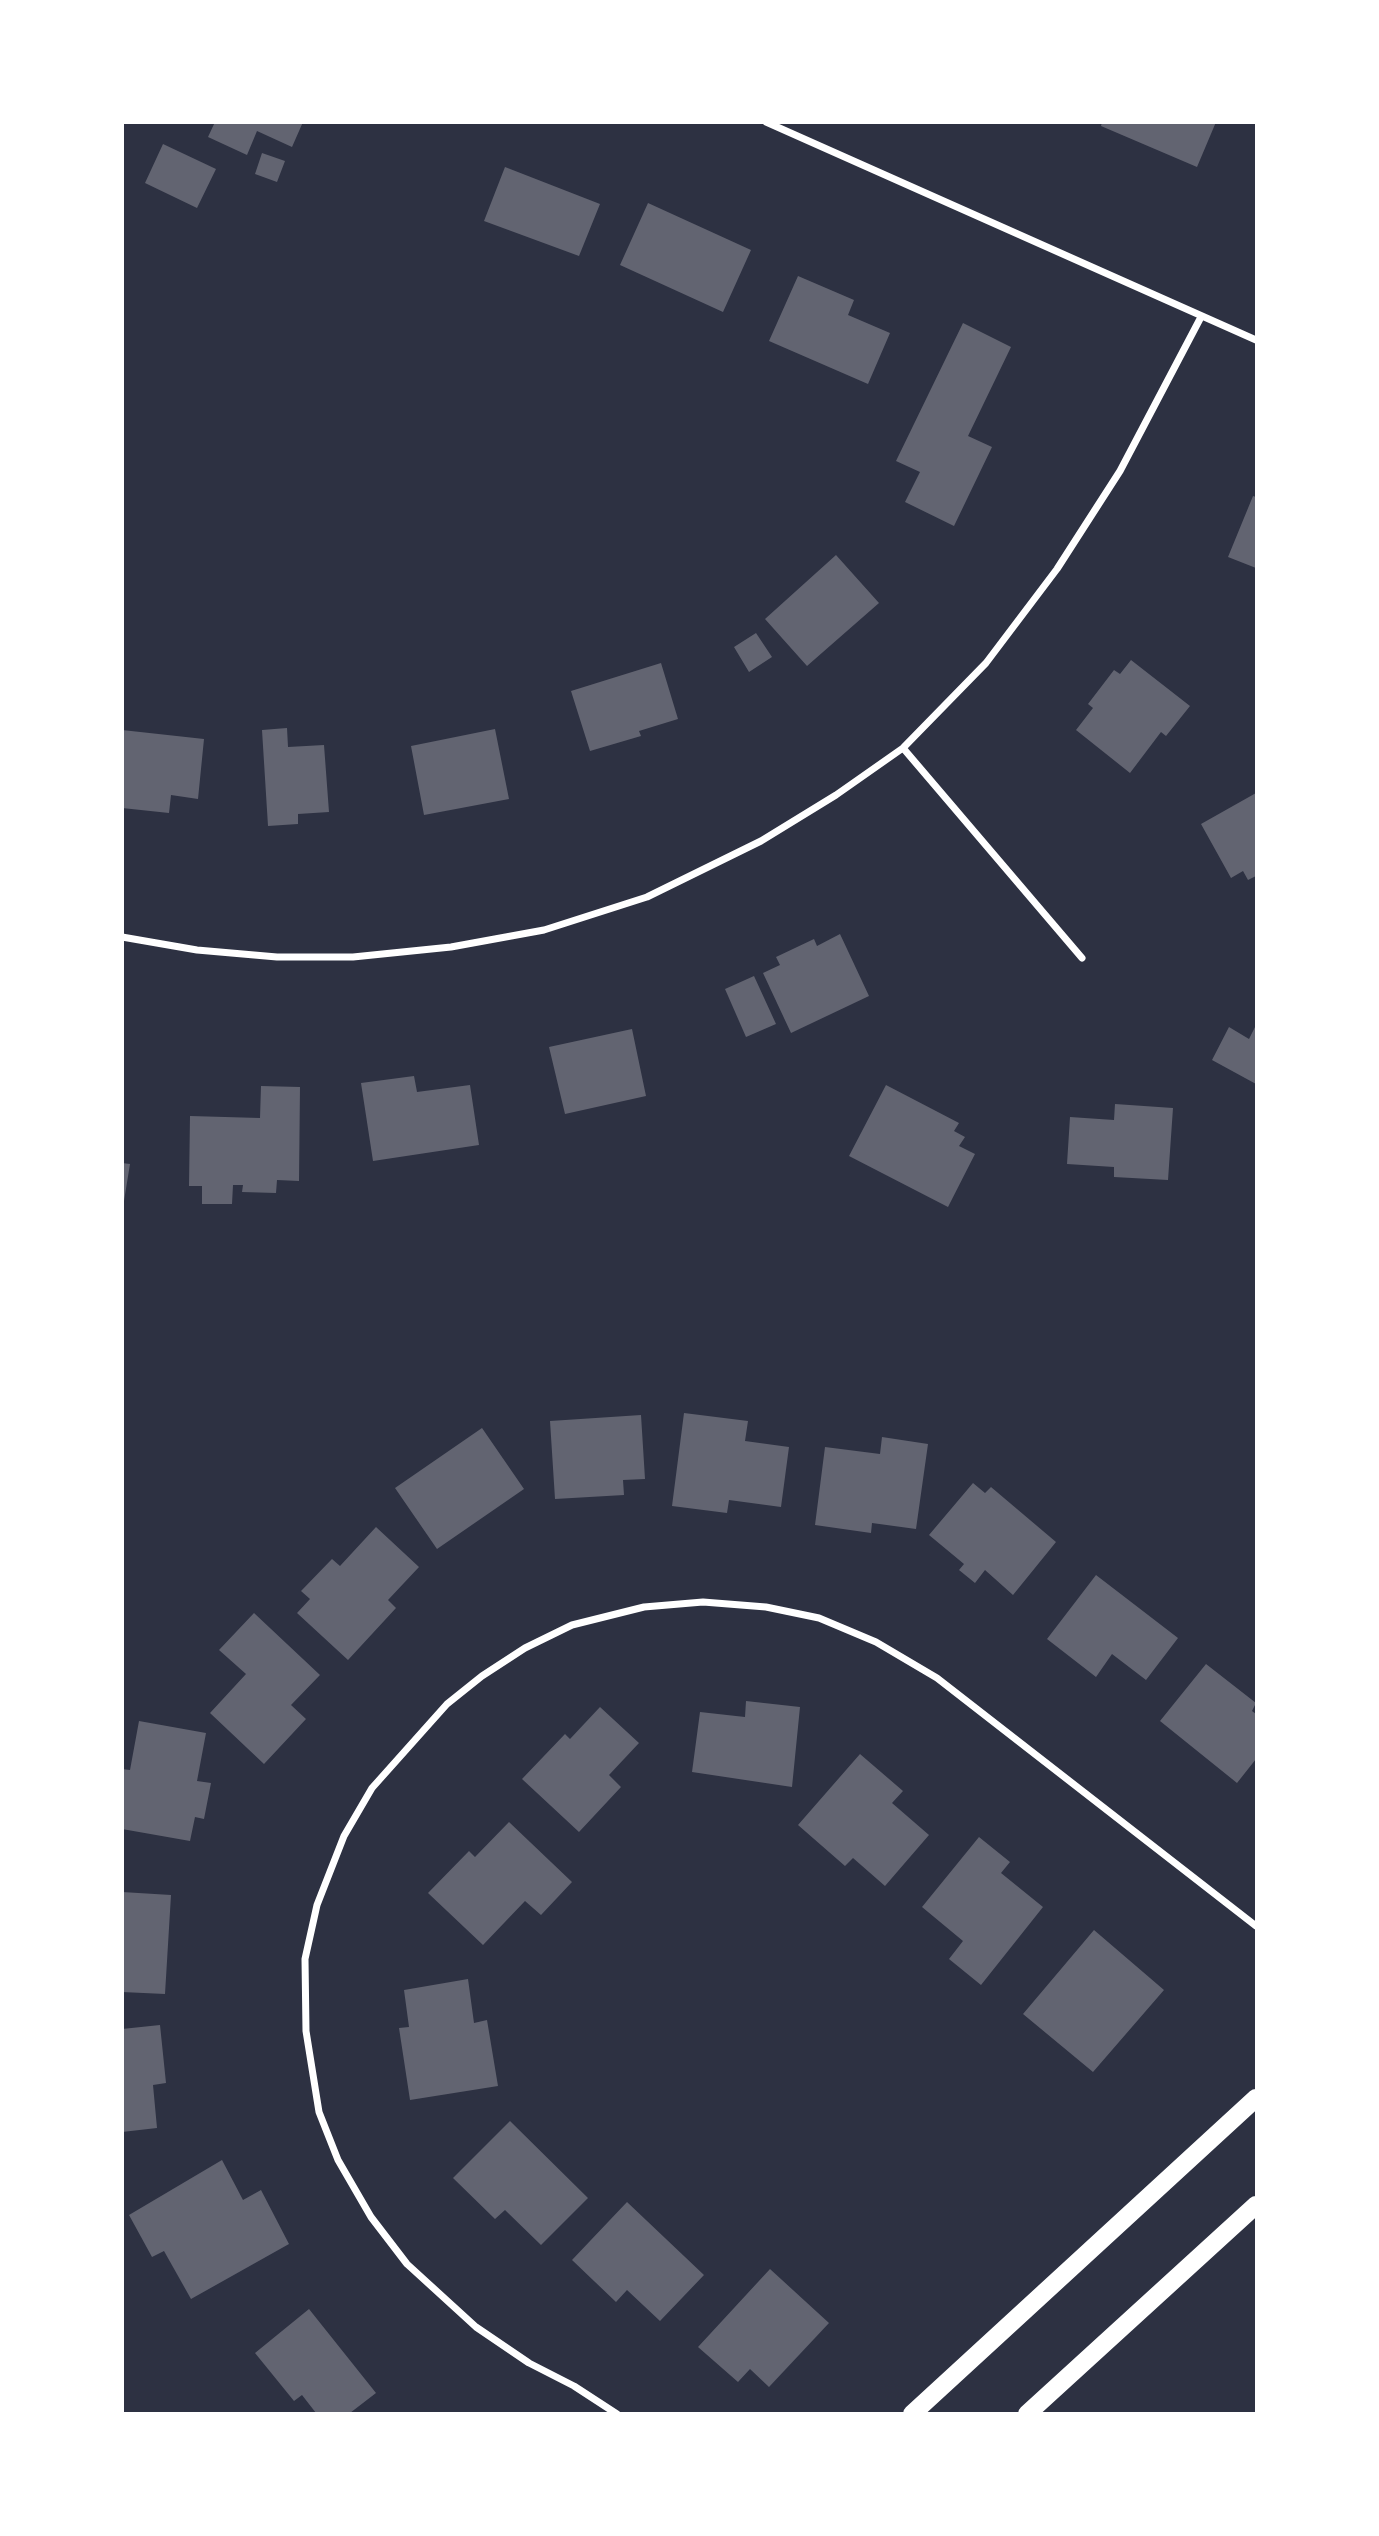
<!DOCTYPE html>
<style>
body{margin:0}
#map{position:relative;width:1379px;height:2536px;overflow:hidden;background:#2d3142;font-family:Quicksand,sans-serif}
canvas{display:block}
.frame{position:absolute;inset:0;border:124px solid #fff;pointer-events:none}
</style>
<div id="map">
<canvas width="1379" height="2536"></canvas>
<div class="frame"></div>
</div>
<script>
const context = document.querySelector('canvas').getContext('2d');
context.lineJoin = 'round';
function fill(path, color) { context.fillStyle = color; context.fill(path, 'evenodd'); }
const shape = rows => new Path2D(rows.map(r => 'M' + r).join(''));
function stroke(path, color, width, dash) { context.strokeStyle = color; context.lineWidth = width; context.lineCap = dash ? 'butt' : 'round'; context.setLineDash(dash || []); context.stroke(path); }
fill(shape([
 [215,122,303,122,292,147,257,131,247,155,208,137],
 [1102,122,1216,122,1197,167,1101,126],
 [163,144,216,169,197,208,145,183],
 [262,153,285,161,277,182,255,174],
 [505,167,600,204,579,256,484,221],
 [648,203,751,250,723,312,620,265],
 [798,276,854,300,848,315,890,333,868,384,769,341],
 [963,323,1011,347,968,436,992,447,954,526,905,502,920,472,896,461],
 [1253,496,1256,497,1256,568,1228,557],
 [836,555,879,603,807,666,765,619],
 [756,633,772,657,749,672,734,647],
 [1131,660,1190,706,1166,736,1161,732,1130,773,1076,730,1093,708,1088,704,1114,670,1120,674],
 [661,663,678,719,639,731,641,736,590,751,571,691],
 [287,728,288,747,324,745,329,812,298,814,298,824,268,826,262,730],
 [495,729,509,799,424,815,411,746],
 [122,730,204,739,198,799,171,795,169,813,122,808],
 [1256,793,1256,876,1248,880,1243,871,1231,878,1201,824],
 [840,934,869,996,791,1033,763,973,780,965,776,957,814,939,817,946],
 [754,976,776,1024,746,1037,725,989],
 [1256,1025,1256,1084,1212,1060,1229,1027,1249,1039],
 [632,1029,646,1096,565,1114,549,1047],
 [414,1076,417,1092,470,1085,479,1145,373,1161,361,1083],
 [886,1085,959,1123,954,1131,965,1137,959,1146,975,1154,948,1207,849,1156],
 [261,1086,300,1087,299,1181,277,1180,276,1193,242,1192,243,1185,233,1185,232,1204,202,1204,202,1186,189,1186,190,1116,260,1118],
 [1115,1104,1173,1108,1168,1180,1114,1177,1114,1167,1067,1164,1070,1117,1114,1120],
 [122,1163,130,1164,124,1201,122,1201],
 [684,1413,748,1421,745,1441,789,1447,781,1507,729,1500,727,1513,672,1506],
 [641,1415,645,1479,623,1480,624,1495,555,1499,550,1421],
 [482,1428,524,1489,437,1549,395,1488],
 [882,1437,928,1444,916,1529,872,1523,871,1533,815,1525,825,1447,880,1454],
 [973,1483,985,1493,991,1487,1056,1542,1013,1595,985,1570,975,1583,959,1570,964,1564,929,1535],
 [376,1527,419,1567,388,1600,396,1608,348,1660,297,1613,310,1599,301,1591,332,1559,340,1566],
 [1096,1575,1178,1638,1146,1680,1112,1654,1096,1677,1047,1639],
 [254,1613,320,1675,291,1705,306,1719,264,1764,210,1713,246,1674,219,1650],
 [1206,1664,1256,1703,1252,1711,1256,1714,1256,1759,1237,1783,1160,1721],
 [746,1701,800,1707,792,1787,692,1772,700,1712,745,1717],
 [600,1707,639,1743,609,1775,621,1787,579,1832,522,1779,565,1734,570,1739],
 [139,1721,206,1733,197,1781,211,1783,204,1819,195,1817,190,1841,122,1829,122,1769,130,1770],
 [860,1754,903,1791,892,1803,929,1835,885,1886,853,1858,845,1866,798,1825],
 [509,1822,572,1882,541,1915,525,1901,483,1945,428,1893,469,1851,475,1857],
 [979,1837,1010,1862,1001,1873,1043,1907,981,1985,949,1959,963,1941,922,1907],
 [122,1892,171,1895,165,1994,122,1992],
 [1094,1930,1164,1990,1093,2072,1023,2014],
 [468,1979,474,2023,487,2020,498,2086,410,2100,399,2028,409,2027,404,1990],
 [160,2025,166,2083,153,2085,157,2128,122,2132,122,2029],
 [510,2121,588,2198,541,2245,505,2210,495,2219,453,2178],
 [222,2160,243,2200,261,2190,289,2244,191,2299,164,2251,152,2257,129,2215],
 [627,2202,704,2275,660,2321,627,2290,616,2302,572,2260],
 [770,2269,829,2323,769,2387,750,2369,738,2382,698,2347],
 [309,2309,376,2393,350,2413,316,2413,302,2395,294,2401,255,2353]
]), '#626471');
stroke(shape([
 [766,122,1256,340],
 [903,748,1082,958],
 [122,937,197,950,277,957,353,957,451,947,544,930,647,897,761,841,836,795,903,748,986,663,1057,569,1120,471,1201,317],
 [617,2414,574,2386,529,2363,476,2327,407,2264,371,2217,338,2160,319,2112,306,2031,305,1959,317,1905,344,1836,372,1788,447,1704,482,1676,525,1648,572,1625,644,1607,703,1602,766,1607,819,1618,876,1642,937,1678,1256,1926]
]), '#fff', 7);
stroke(shape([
 [912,2414,1256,2098],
 [1027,2414,1256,2205]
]), '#fff', 18);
</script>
